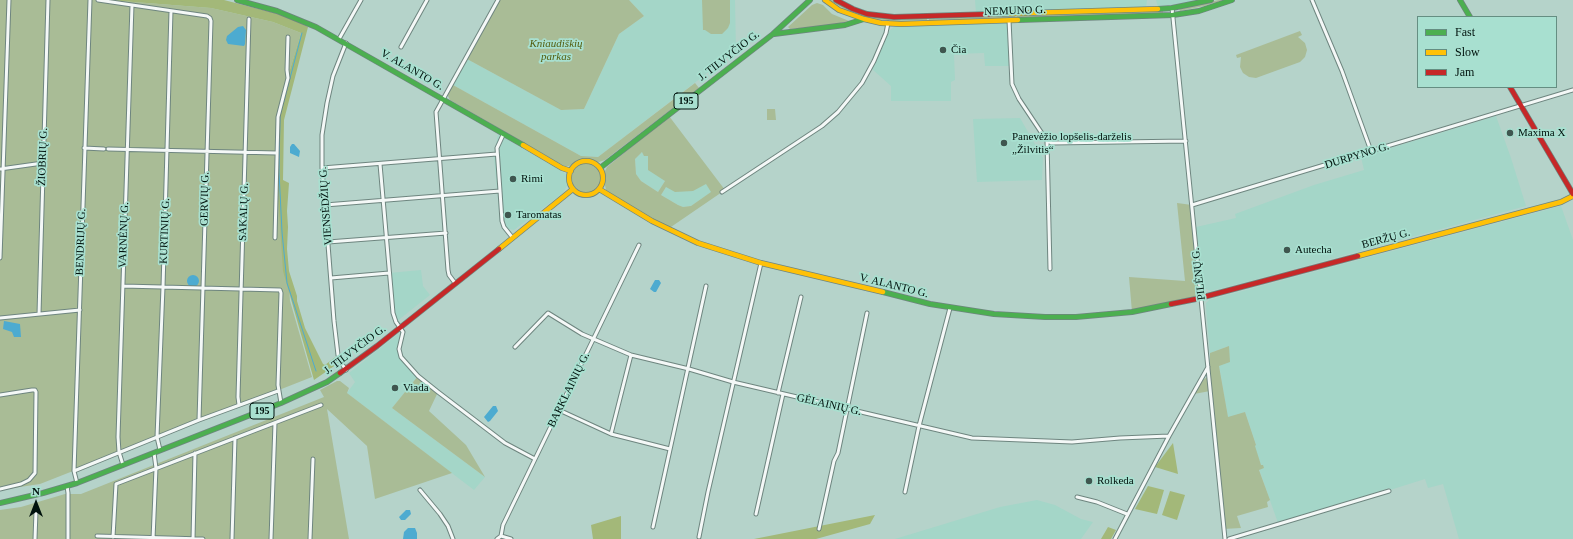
<!DOCTYPE html>
<meta charset="utf-8">
<style>
body{margin:0}
#map{position:relative;width:1573px;height:539px;overflow:hidden;background:#b5d3ca;font-family:"Times New Roman",serif}
canvas{display:block}
.legend{position:absolute;left:1417px;top:16px;width:140px;height:72px;box-sizing:border-box;background:#a8e0d0;border:1px solid #658e82;margin:0;padding:5px 7px;list-style:none;font-size:12px;color:#00120d}
.legend li{display:flex;align-items:center;gap:8px;height:20px}
.legend b{width:20px;border:1px solid #658e82}
.north{position:absolute;left:16px;top:483px;width:40px;height:40px;-webkit-text-stroke:3px #a8e0d0;paint-order:stroke;rotate:0deg;font-size:11px;font-weight:700;line-height:16px;text-align:center;color:#00120d}
.north::after{content:'';display:block;margin:auto;width:14px;height:18px;background:#00120d;clip-path:polygon(50% 0,100% 100%,50% 72%,0 100%)}
</style>
<div id="map">
<canvas width="1573" height="539"></canvas>
<ul class="legend">
<li><b style="height:5px;background:#4caf50"></b>Fast</li>
<li><b style="height:5px;background:#ffc107"></b>Slow</li>
<li><b style="height:5px;background:#c62828"></b>Jam</li>
</ul>
<div class="north">N</div>
</div>
<script>
const context = document.querySelector('canvas').getContext('2d');
context.lineJoin = 'round';
function fill(path, color) { context.fillStyle = color; context.fill(path, 'evenodd'); }
const shape = rows => new Path2D(rows.map(r => 'M' + r).join(''));
function stroke(path, color, width, dash) { context.strokeStyle = color; context.lineWidth = width; context.lineCap = dash ? 'butt' : 'round'; context.setLineDash(dash || []); context.stroke(path); }
function label(font, color, halo, rows, align = 'center') {
  context.font = font + ' "Times New Roman",serif'; context.lineWidth = 3.5; context.setLineDash([]); context.textBaseline = 'middle'; context.strokeStyle = halo; context.fillStyle = color; for (const [text, x, y, turn = 0] of rows) {
    context.save(); context.translate(x, y); context.rotate((+turn || 0) * Math.PI / 180); context.textAlign = isNaN(turn) ? turn : align; if (halo) context.strokeText(text, 0, 0); context.fillText(text, 0, 0); context.restore();
  }
}
fill(shape([
 [629,0,735,0,736,51,598,157,581,156,453,85,467,59,561,110,584,109,619,34,644,16],
 [975,0,1147,0,1146,7,976,13],
 [1156,0,1201,0,1158,7],
 [1007,23,1009,66,985,66,984,53,954,54,955,80,951,82,951,101,891,101,891,86,872,69,890,30,895,26],
 [1496,116,1511,158,1526,206,1242,283,1210,291,1203,287,1196,227,1236,218,1235,214,1314,185,1364,170,1361,157],
 [1020,118,1043,158,1042,180,977,182,973,119],
 [498,134,563,172,566,174,568,184,563,193,514,230,509,229,505,232,500,223,494,157],
 [642,152,644,156,648,156,665,181,658,192,641,181,636,174,635,159],
 [707,184,712,192,691,206,683,207,678,205,661,195,666,187],
 [1561,206,1573,240,1573,539,1459,539,1443,484,1428,488,1425,479,1390,490,1389,488,1380,491,1278,523,1259,469,1264,468,1261,465,1254,446,1256,445,1245,412,1228,418,1219,365,1229,346,1210,353,1206,308,1206,303,1209,300],
 [421,270,423,286,430,295,396,322,389,273],
 [402,331,399,345,401,357,418,376,392,408,485,477,474,490,347,393,355,382,349,373],
 [1037,500,1055,505,1081,519,1093,522,1081,539,895,539,1000,507]
]), '#a4d6c8');
fill(shape([
 [0,0,108,0,211,8,273,22,301,33,277,113,290,301,312,377,40,484,0,490],
 [500,0,629,0,644,16,619,34,584,109,561,110,467,59],
 [702,0,730,0,730,23,728,28,722,34,711,34,705,30,703,30],
 [829,0,832,0,848,10,867,16,892,19,927,19,927,20,892,21,867,18,848,11],
 [1219,0,1224,0,1204,6,1180,11,1179,9],
 [817,3,823,5,832,14,849,21,832,25,790,29,788,27,812,5],
 [1163,11,1163,13,1148,14,1017,18,1017,16],
 [1015,16,1015,18,929,20,929,19],
 [1300,31,1302,35,1298,37,1305,43,1307,50,1305,57,1300,62,1256,78,1249,77,1243,73,1240,67,1241,57,1237,58,1236,55],
 [695,83,699,88,605,160,599,162,584,159,569,166,565,166,557,162,450,100,448,96,448,93,453,85,581,156,598,157],
 [767,109,775,109,776,120,767,120],
 [669,116,725,190,668,229,625,205,606,190,605,185,605,171,607,167],
 [642,152,644,156,648,156,648,170,665,181,658,192,641,181,636,174,635,159],
 [706,184,711,192,691,206,683,207,678,205,661,195,666,187,675,192,693,191],
 '572 178a15 15 0 1 1 30 0a15 15 0 1 1-30 0Z',
 [1177,203,1192,205,1202,298,1132,312,1129,277,1185,281],
 [1229,346,1230,362,1219,366,1228,417,1245,412,1256,445,1255,446,1261,465,1263,465,1264,468,1259,470,1270,500,1267,502,1268,507,1237,516,1241,528,1223,529,1210,391,1194,394,1203,380,1210,375,1210,353],
 [418,376,438,392,429,411,466,445,485,477,392,408],
 [337,381,340,381,349,388,347,393,452,473,375,499,367,446,327,409,349,539,0,539,0,510,21,507,65,494,81,494,324,397,320,390]
]), '#a9bc96');
fill(shape([
 [108,0,224,0,278,14,295,20,308,27,284,120,283,180,289,183,287,211,288,227,287,249,289,271,297,296,297,301,305,328,323,364,325,365,338,355,340,362,314,380,283,271,276,165,277,113,301,33,273,22,211,8],
 [1173,443,1178,474,1155,467],
 [1148,486,1164,490,1157,514,1135,509],
 [1170,491,1185,495,1177,520,1162,515],
 [875,515,870,524,816,539,754,539],
 [621,516,621,539,593,539,591,525],
 [1108,527,1116,530,1111,539,1101,539]
]), '#a3b879');
fill(shape([
 [243,26,246,30,245,44,244,46,228,44,226,40,227,36,238,27],
 [292,144,294,144,300,151,299,157,290,153,290,147],
 '187 281a6 6 0 1 1 12 0a6 6 0 1 1-12 0Z',
 [655,280,659,280,661,283,656,292,654,292,650,289],
 [4,321,20,324,21,337,14,337,12,332,3,329],
 [493,406,496,406,498,411,490,421,488,422,484,417],
 [406,510,410,510,411,514,405,520,401,520,399,517],
 [408,528,415,528,417,533,417,539,403,539,404,532]
]), '#4dabd0');
stroke(shape([
 [302,33,280,116,279,172,282,232,287,283,316,371]
]), '#4dabd0', 1);
const street = shape([
 [98,0,207,16,210,18,211,21,199,420],
 [1312,0,1342,71,1371,151],
 [1172,8,1225,539],
 [1009,20,1012,84,1019,99,1047,141,1052,143,1186,141],
 [339,39,361,0],
 [346,43,333,76,327,103,322,135,322,168,334,321,338,355,342,364,346,370],
 [401,47,427,0],
 [503,135,497,148,500,191,502,221,504,227,512,237],
 [1047,141,1050,269],
 [84,148,104,149],
 [108,149,277,153],
 [380,164,393,313,396,322,403,332,399,349,401,357,418,376,438,392,505,443,535,459],
 [322,168,497,154],
 [0,169,43,163],
 [722,192,822,126,838,112,862,83,874,61,886,33,888,23],
 [325,205,500,191],
 [1192,205,1573,90],
 [275,238,278,117,288,78,287,70,288,37],
 [328,242,446,233],
 [0,258,9,0],
 [331,278,389,273],
 [455,283,449,275,448,270,436,112,498,0],
 [123,286,280,290,281,293,278,385,281,403],
 [39,314,48,0],
 [0,318,80,310],
 [515,347,548,313,582,334,631,355,689,369,733,382,972,438,1072,442,1120,438,1169,436],
 [778,393,801,297],
 [0,395,32,390,35,390,36,392,35,473,29,480,21,484,0,489],
 [239,405,238,397,249,19],
 [559,410,611,434,670,449],
 [611,434,631,355],
 [160,450,157,437,163,287,171,11],
 [123,465,119,452,118,437,132,5],
 [74,471,199,420,278,391],
 [77,483,74,471,90,0],
 [67,486,68,493,68,539],
 [420,490,440,514,448,526,453,539],
 [905,492,919,426,950,308],
 [1077,497,1097,502,1127,514],
 [756,514,783,394],
 [653,527,706,286],
 [819,529,834,461,838,453,867,313],
 [97,536,203,539],
 [501,536,503,525,639,245],
 [113,537,116,484,321,405],
 [699,537,708,492,761,263],
 [35,539,36,511],
 [153,539,156,468,154,453],
 [193,539,195,453],
 [232,539,235,438],
 [271,539,275,423],
 [310,539,313,459],
 [497,539,501,536,511,539],
 [1115,539,1169,436,1208,367],
 [1229,539,1389,491]
]);
const fast = shape([
 [237,0,277,11,316,27,523,145],
 [1460,0,1470,17],
 [1158,9,1172,8,1211,0],
 [1018,20,1173,15,1199,11,1232,0],
 [774,34,845,25,864,19],
 [600,168,773,34,810,0],
 [883,292,930,304,994,314,1045,317,1076,317,1132,312,1171,304],
 [0,503,43,493,77,483,281,403,327,382,340,373]
]);
const slow = shape([
 [825,0,839,10,864,19,881,23,901,24,1018,20],
 [993,14,1158,9],
 [523,145,562,168,571,171],
 '569 178a17 17 0 1 1 34 0a17 17 0 1 1-34 0Z',
 [599,189,652,221,698,243,761,263,883,292],
 [499,249,573,189],
 [1358,256,1561,202,1573,196]
]);
const jam = shape([
 [836,0,853,9,867,14,894,17,993,14],
 [1510,87,1573,194],
 [1171,304,1196,299,1358,256],
 [340,373,377,346,499,249]
]);
stroke(street, '#6e857f', 5);
stroke(fast, '#6e857f', 6);
stroke(slow, '#6e857f', 6);
stroke(jam, '#6e857f', 6);
stroke(street, '#f4f8f7', 3);
stroke(fast, '#4caf50', 4.5);
stroke(slow, '#ffc107', 4.5);
stroke(jam, '#c62828', 4.5);
for (const [x, y, r, color] of [
 [943,50,4,"#3f564f"],
 [1510,133,4,"#3f564f"],
 [1004,143,4,"#3f564f"],
 [513,179,4,"#3f564f"],
 [508,215,4,"#3f564f"],
 [1287,250,4,"#3f564f"],
 [395,388,4,"#3f564f"],
 [1089,481,4,"#3f564f"]
]) { const dot = new Path2D(); dot.arc(x, y, r, 0, 2 * Math.PI); context.fillStyle = color; context.fill(dot); stroke(dot, '#a8e0d0', 1.5); }
for (const [x, y, w] of [
 [686,101,24],
 [262,411,24]
]) { const box = new Path2D(); box.roundRect(x - w / 2, y - 8, w, 16, 3); context.fillStyle = '#a8e0d0'; context.fill(box); stroke(box, '#00120d', 1); }
label('bold 10px', '#00120d', null, [
 ["195",686,101],
 ["195",262,411]
]);
label('11px', '#00120d', '#a8e0d0', [
 ["NEMUNO G.",1015,11,-2],
 ["J. TILVYČIO G.",729,56,-38],
 ["V. ALANTO G.",412,70,30],
 ["DURPYNO G.",1357,156,-17],
 ["ŽIOBRIŲ G.",43,157,-88],
 ["GERVIŲ G.",205,199,-89],
 ["VIENSĖDŽIŲ G.",326,206,-94],
 ["SAKALŲ G.",244,212,-88],
 ["KURTINIŲ G.",165,231,-88],
 ["VARNĖNŲ G.",124,235,-88],
 ["BERŽŲ G.",1386,239,-15],
 ["BENDRIJŲ G.",81,242,-88],
 ["PILĖNŲ G.",1199,274,-97],
 ["V. ALANTO G.",894,286,14],
 ["J. TILVYČIO G.",355,350,-37],
 ["BARKLAINIŲ G.",569,390,-64],
 ["GĖLAINIŲ G.",829,405,13]
]);
label('italic 11px', '#535c0e', '#a8e0d0', [
 ["Kniaudiškių",556,44],
 ["parkas",556,57]
]);
label('11px', '#00120d', '#a8e0d0', [
 ["Čia",951,50],
 ["Maxima X",1518,133],
 ["Panevėžio lopšelis-darželis",1012,137],
 ["„Žilvitis“",1012,150],
 ["Rimi",521,179],
 ["Taromatas",516,215],
 ["Autecha",1295,250],
 ["Viada",403,388],
 ["Rolkeda",1097,481]
], 'left');
</script>
